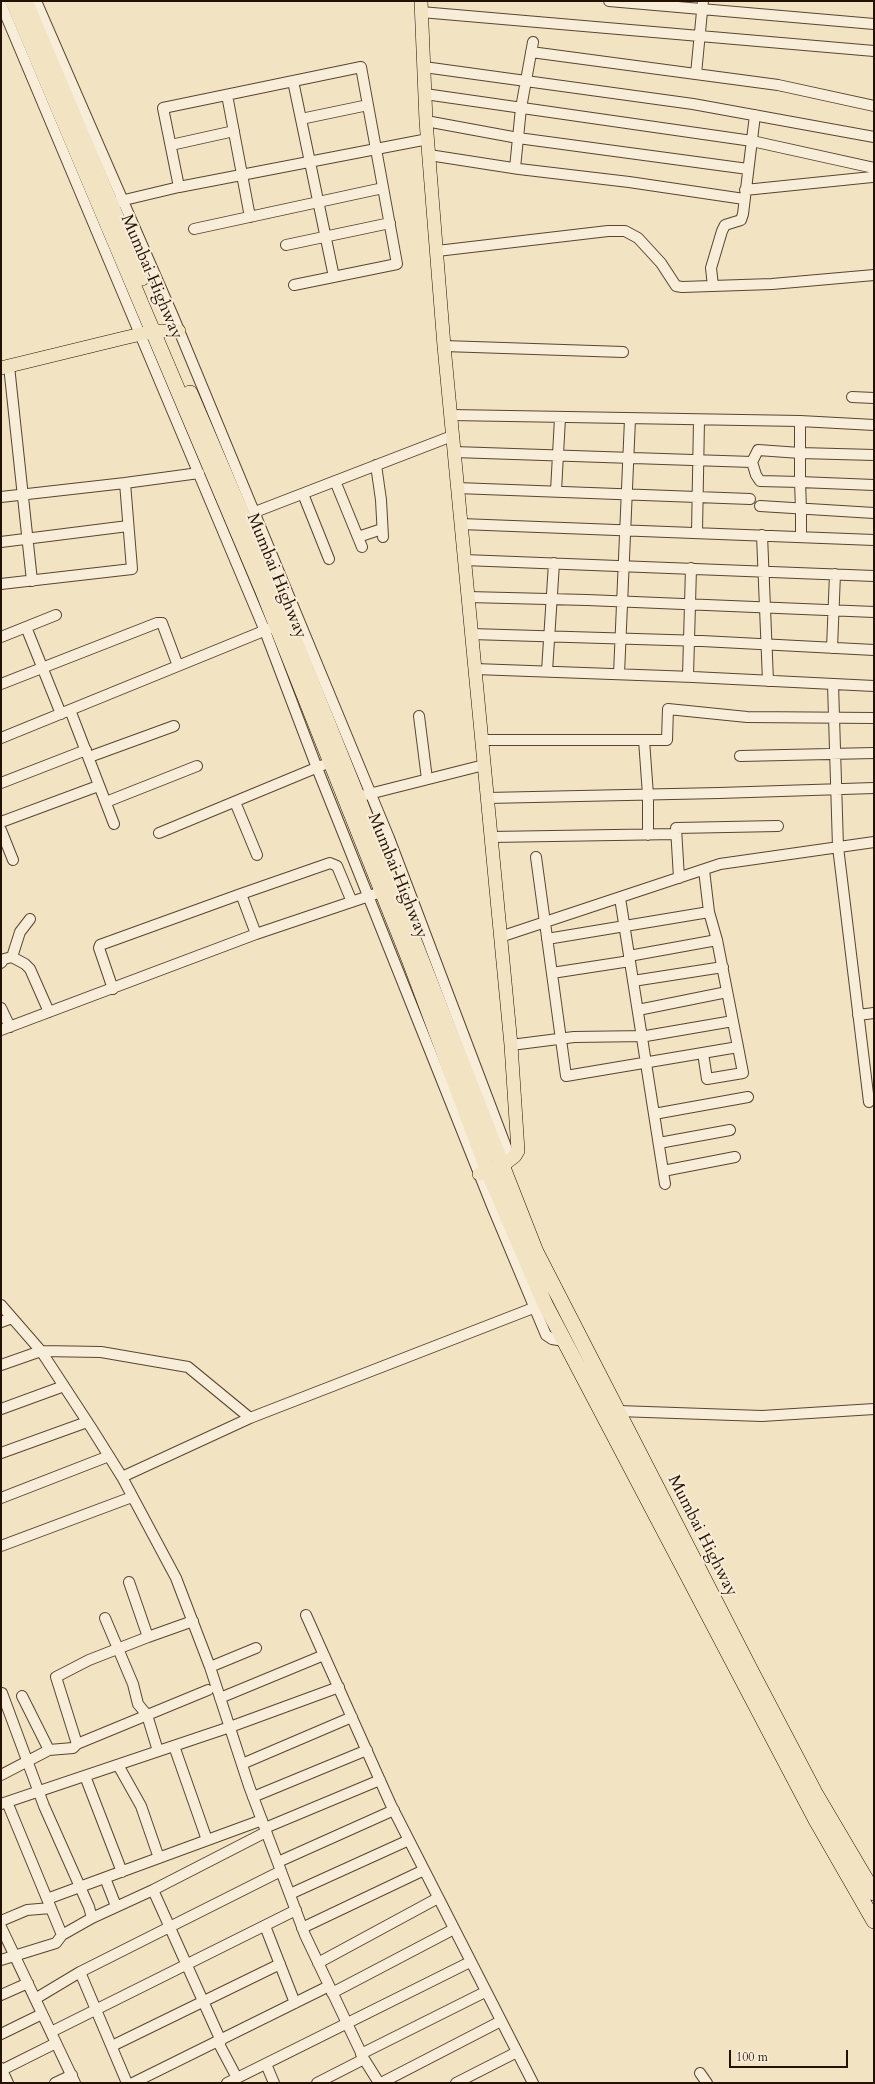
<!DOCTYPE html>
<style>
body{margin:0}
#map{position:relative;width:875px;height:2084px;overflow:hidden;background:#f2e3c3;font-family:Cardo,serif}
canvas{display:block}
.frame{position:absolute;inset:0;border:2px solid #241100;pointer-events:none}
.scale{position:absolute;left:729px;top:2050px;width:119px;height:18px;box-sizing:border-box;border:2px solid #241100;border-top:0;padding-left:5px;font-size:12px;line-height:14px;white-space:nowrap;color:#241100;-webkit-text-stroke:3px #f7edd8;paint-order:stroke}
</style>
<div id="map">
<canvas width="875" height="2084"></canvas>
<div class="frame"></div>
<div class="scale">100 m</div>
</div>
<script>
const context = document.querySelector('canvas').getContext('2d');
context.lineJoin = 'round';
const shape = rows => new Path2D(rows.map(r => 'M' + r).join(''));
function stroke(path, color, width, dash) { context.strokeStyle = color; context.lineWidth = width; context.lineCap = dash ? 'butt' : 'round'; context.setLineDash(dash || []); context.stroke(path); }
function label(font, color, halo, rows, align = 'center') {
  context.font = font + ' Cardo,serif'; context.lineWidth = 4; context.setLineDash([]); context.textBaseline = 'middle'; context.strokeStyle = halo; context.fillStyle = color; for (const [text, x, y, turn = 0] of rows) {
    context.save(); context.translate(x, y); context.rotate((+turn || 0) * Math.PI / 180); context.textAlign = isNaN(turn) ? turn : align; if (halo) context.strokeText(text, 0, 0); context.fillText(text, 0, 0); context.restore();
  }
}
const minor = shape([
 [36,1,173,316,389,838,511,1160],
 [609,1,874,24],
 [1,4,265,631,317,768,492,1206,546,1335,552,1339,564,1341],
 [421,12,874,51],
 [531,52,778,85,874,106],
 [424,67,693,104,874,137],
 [696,74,703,1],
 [293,81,334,277],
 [425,94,752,141,874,168],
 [227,95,250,217],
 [301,119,368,105],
 [426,121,518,138,748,169],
 [171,145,234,131],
 [429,155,519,169,629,182,744,199],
 [515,168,521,108,533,42],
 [179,187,163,108,361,67,397,264,294,285],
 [745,190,872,177,874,175],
 [116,202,179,187,428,139],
 [194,229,383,188],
 [286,245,390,223],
 [437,251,608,231,625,231,638,238,661,263,676,286,682,287,772,284,874,275],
 [713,286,711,268,722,231,725,225,741,220,743,214,755,115],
 [444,346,623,352],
 [9,366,32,581],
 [852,397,874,398],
 [451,415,800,421],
 [874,425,800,421,800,453,874,455],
 [454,452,752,462],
 [376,465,381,500,383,537],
 [335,481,362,547],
 [125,483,199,473],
 [457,488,750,499],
 [556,491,560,418],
 [303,494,329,559],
 [1,497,125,483,132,569,1,584],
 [760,506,874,513],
 [255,512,452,436],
 [461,524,874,540],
 [697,532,699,420],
 [762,535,768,681],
 [801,536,801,509,800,482,800,453,758,450,752,462,756,475,760,481,800,482,874,485],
 [358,537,382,529],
 [1,542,128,526],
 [464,560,874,576],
 [468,597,587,600,874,612],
 [26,627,61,714],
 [471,634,702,641,874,650],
 [1,637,56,615],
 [832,648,835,574],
 [475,669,693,677,874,686],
 [547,671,554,563],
 [619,674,630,419],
 [688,676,691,568],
 [1,684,157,623,162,623,178,666],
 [833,684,838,847,869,1102],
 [70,710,114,824],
 [419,716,427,779],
 [1,738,271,628],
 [482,740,667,740,668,709,747,717,874,718],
 [644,740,648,795,648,835],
 [740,756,874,753],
 [89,757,174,726],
 [1,783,86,750],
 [365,795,484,765],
 [487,798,719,793,874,788],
 [106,802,197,766],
 [235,802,257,855],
 [1,822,98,786],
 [1,830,13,860],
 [159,833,323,765],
 [491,837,676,834],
 [536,857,566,1076,738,1047,717,940,709,912,704,870],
 [679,878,676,828,778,826],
 [620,898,665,1184],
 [30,919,20,932,12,957,25,964,30,969,49,1012],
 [256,934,241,894,330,863,337,866,352,902],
 [500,937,720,864,874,842],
 [547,939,709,912],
 [629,956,717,940],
 [1,963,4,959,12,957],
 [552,973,630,961],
 [633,981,723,967],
 [113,989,99,948,100,945,241,894],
 [1,1008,10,1027],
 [638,1010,727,992],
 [858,1015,874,1013],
 [1,1030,256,934,375,894],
 [511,1045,574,1037,646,1036,733,1021],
 [703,1053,707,1079,743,1073,738,1047],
 [654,1114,748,1097],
 [659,1143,730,1130],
 [663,1171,735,1157],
 [1,1305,41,1351,92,1429,122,1477,176,1578,210,1667,249,1786,305,1935,364,2059,379,2083],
 [1,1322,12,1318],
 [1,1365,41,1351,101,1352,188,1367,250,1418,541,1305],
 [1,1409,64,1386],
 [618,1411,762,1416,874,1409],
 [1,1453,87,1422],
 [122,1477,250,1418],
 [1,1498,109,1456],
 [1,1546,132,1497],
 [129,1582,148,1637,193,1621],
 [306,1615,391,1805,533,2083],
 [105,1618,133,1684,138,1704,147,1715,158,1751],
 [210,1667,256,1648],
 [2,1693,44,1806,89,1907,92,1918,153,1890,266,1832],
 [220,1698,324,1655],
 [77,1744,56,1677,89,1660,148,1637],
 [174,1746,207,1840],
 [49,1750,73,1748,77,1744,208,1690],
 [242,1764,352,1717],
 [118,1765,141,1806,159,1858],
 [1,1775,49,1750,22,1696],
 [85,1776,122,1872],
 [253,1797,367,1750],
 [7,1802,62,1935,92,1918],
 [1,1804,230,1727,339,1687],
 [265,1828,380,1780],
 [278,1862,394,1810],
 [105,1878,116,1906],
 [153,1890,221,2041],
 [290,1894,409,1840],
 [47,1899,262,1820],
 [1,1921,27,1910,51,1908],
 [265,1926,295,2003],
 [1,1927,75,2083],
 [302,1928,424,1870],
 [1,1960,56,1943,62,1935],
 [318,1963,438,1898],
 [80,1972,281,1871],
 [332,1993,454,1929],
 [1,1995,28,1983],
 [35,1999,80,1972,127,2083],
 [51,2032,296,1910],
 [1,2034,42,2014],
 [218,2042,237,2078],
 [112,2046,280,1964],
 [361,2054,485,1992],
 [266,2064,274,2083],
 [1,2068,8,2083],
 [2,2070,56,2043],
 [700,2073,707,2083],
 [55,2083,72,2075],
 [133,2083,329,1986],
 [227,2083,470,1962],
 [317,2083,364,2059],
 [381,2083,501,2021],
 [456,2083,517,2052]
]);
const major = shape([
 [421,1,426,121,444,346,511,1045,518,1151,515,1156,502,1166,479,1174],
 [1,368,124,338,154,331,179,331]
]);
const highway = shape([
 [13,1,262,589,409,959,488,1171,545,1304,816,1820,874,1921],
 [25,1,142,278],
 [190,393,274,589,358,798,536,1252,751,1671,815,1793,874,1893]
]);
stroke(minor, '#584631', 12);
stroke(major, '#241100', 14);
stroke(highway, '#241100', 16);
stroke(minor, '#f7edd8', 10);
stroke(major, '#f2e3c3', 13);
stroke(highway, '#f2e3c3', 15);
label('17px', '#241100', '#f7edd8', [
 ["Mumbai Highway",151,277,67],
 ["Mumbai Highway",276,576,68],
 ["Mumbai Highway",397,876,68],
 ["Mumbai Highway",702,1536,63]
]);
</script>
